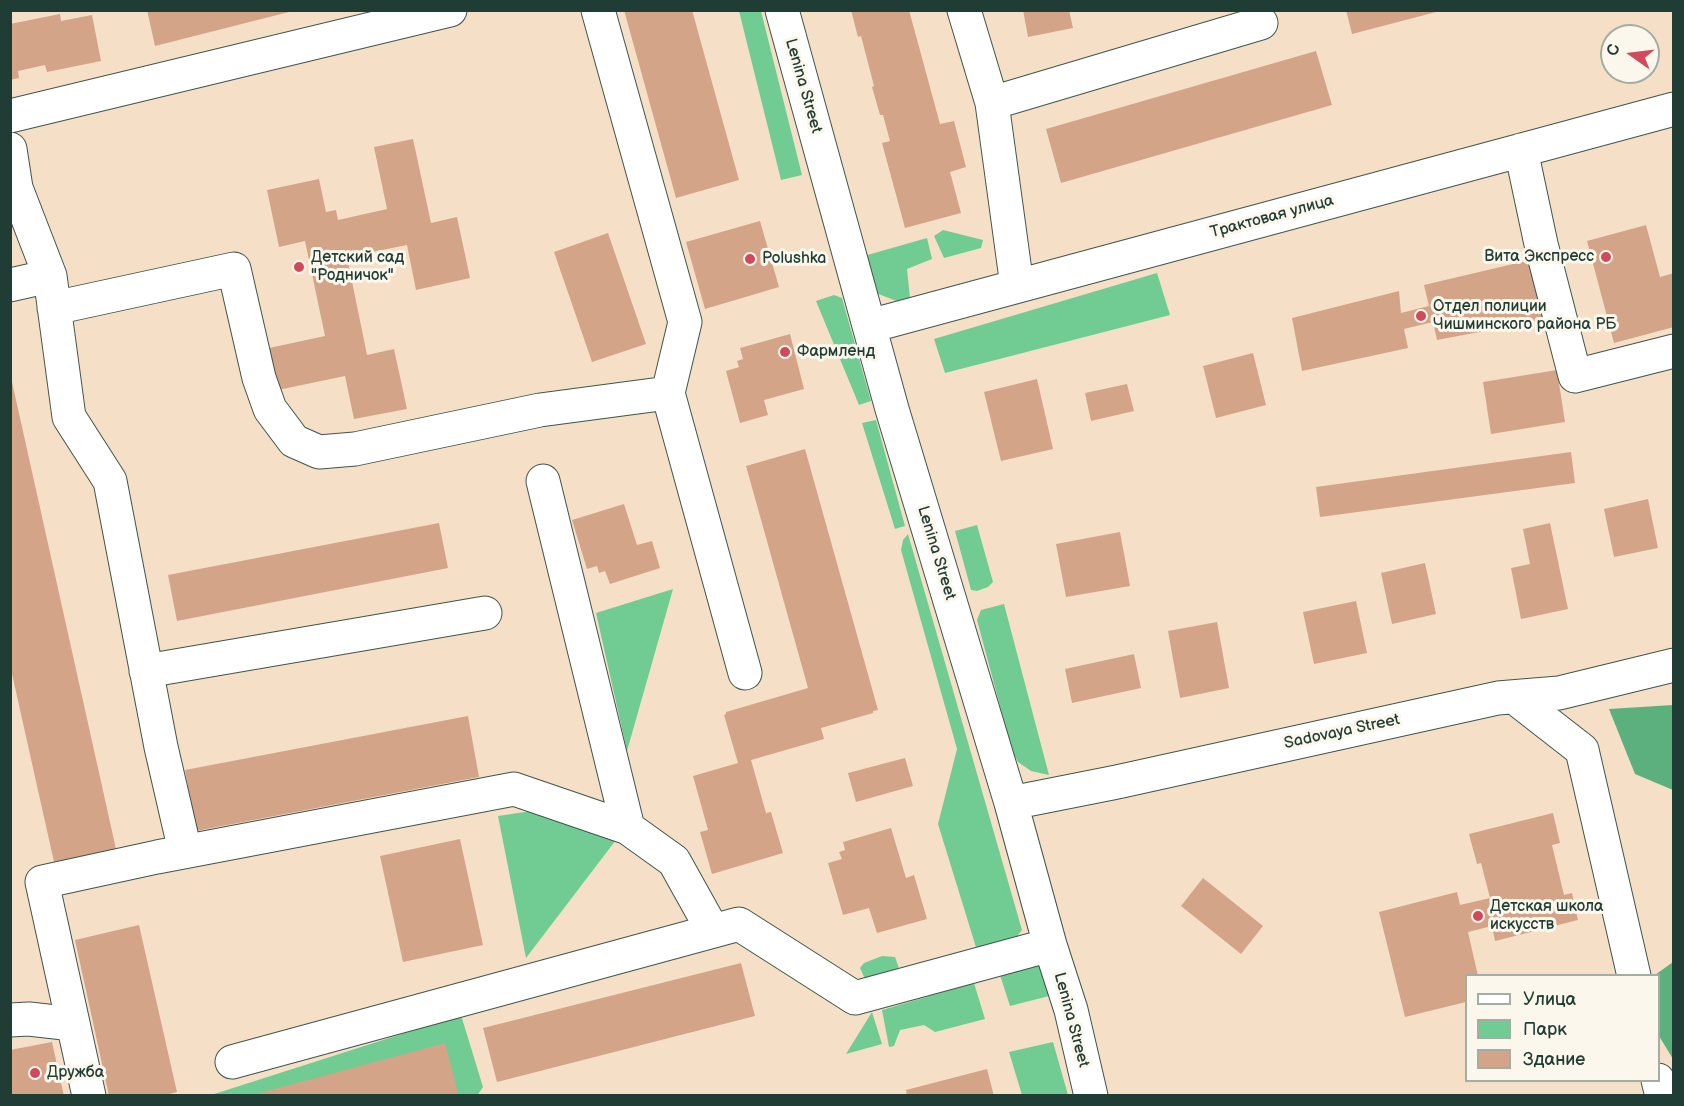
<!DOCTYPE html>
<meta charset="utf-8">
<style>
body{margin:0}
#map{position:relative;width:1684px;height:1106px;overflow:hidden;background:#f5e0c7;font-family:"Balsamiq Sans",sans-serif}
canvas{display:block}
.frame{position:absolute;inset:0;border:12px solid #1f3d34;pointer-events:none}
.legend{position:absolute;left:1465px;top:974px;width:195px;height:108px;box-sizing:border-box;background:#fbf7ec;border:2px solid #a3ada2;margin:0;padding:8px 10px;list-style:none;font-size:18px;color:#1f3d34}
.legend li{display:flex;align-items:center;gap:12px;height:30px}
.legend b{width:30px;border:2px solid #a3ada2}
.north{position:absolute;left:1600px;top:24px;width:60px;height:60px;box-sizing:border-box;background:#fbf7ec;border:2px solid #a3ada2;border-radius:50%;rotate:284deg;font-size:16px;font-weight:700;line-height:24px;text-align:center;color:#1f3d34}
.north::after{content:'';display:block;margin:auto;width:21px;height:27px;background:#d1495b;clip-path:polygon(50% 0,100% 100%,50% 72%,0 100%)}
</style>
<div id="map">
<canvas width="1684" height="1106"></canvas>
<div class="frame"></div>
<ul class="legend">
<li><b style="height:8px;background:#fff"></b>Улица</li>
<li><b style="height:16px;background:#71cc93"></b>Парк</li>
<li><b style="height:16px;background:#d4a489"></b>Здание</li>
</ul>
<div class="north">С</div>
</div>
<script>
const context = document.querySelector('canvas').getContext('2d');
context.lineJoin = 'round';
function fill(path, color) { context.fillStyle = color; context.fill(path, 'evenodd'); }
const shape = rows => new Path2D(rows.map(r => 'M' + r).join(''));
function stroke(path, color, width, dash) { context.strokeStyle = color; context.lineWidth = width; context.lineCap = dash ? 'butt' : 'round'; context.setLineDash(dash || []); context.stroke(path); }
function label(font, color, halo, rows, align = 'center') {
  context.font = font + ' "Balsamiq Sans",sans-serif'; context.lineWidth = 6; context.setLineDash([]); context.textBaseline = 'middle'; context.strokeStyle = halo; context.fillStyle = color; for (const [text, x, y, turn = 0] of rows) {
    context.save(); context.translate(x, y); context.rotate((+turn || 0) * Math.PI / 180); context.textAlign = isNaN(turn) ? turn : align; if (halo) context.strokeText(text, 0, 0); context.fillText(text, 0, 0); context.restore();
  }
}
fill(shape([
 [739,11,761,11,802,175,781,180],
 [943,230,983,240,981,248,944,258,934,236],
 [927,238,932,259,907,269,910,298,899,302,876,293,864,256],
 [1157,273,1170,315,945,373,934,339],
 [834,295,842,298,871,401,859,405,816,301],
 [876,420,905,526,895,529,862,423],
 [977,525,993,582,988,587,977,591,971,590,955,531],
 [908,534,1022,930,1012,943,979,957,938,824,957,749,901,550,903,540],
 [673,589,627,751,596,613],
 [1004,604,1049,775,1031,771,1018,762,1012,751,977,620,981,610],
 [545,809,619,836,526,958,498,816],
 [882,956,895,957,900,971,866,981,860,968,864,963],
 [1043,963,1053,995,1010,1006,1000,975],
 [974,983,985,1019,935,1032,924,1025,900,1030,894,1046,889,1047,882,1010],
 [872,1012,882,1044,846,1054],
 [461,1015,483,1087,477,1096,208,1096],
 [1053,1042,1068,1095,1022,1095,1009,1052]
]), '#71cc93');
fill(shape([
 [1673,705,1674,705,1673,790,1635,774,1609,709],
 [1673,962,1673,1059,1659,1036,1658,976,1655,975]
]), '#5cb07d');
fill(shape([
 [147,10,292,10,293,11,155,46],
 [624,10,692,10,739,180,676,198],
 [851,10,909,10,940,124,954,121,966,167,950,172,961,213,905,228,882,143,890,141,883,115,880,115,872,87,874,86,861,36,858,37],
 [1023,10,1069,10,1073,28,1028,37],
 [1346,10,1440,10,1440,11,1352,34],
 [60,14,61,21,92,15,101,61,47,72,45,65,18,71,19,78,10,80,10,24],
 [1316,51,1332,105,1061,183,1046,129],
 [413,139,431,223,457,217,470,278,416,290,407,245,347,257,367,355,394,349,407,409,354,419,345,376,278,390,269,348,325,336,305,241,279,247,267,190,319,179,326,212,336,210,338,220,387,209,374,147],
 [760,221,779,287,705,309,686,242],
 [1646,225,1660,277,1674,273,1674,327,1614,343,1587,241],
 [608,233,646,344,592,362,554,252],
 [1530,260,1543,320,1437,340,1433,322,1404,329,1408,348,1302,371,1292,318,1399,291,1401,313,1429,306,1424,285],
 [790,334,804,389,764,400,768,415,740,423,726,371,739,367,737,361,743,359,740,348],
 [1253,353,1266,405,1216,418,1203,366],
 [1557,370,1565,422,1491,434,1483,382],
 [10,373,116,849,54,862,10,665],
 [1037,379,1053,449,1001,461,984,392],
 [1127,384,1134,411,1091,421,1085,393],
 [805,449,878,710,873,711,873,713,821,728,824,739,751,760,766,813,771,812,783,853,712,874,700,832,708,830,693,776,738,763,724,715,726,714,726,712,808,688,746,466],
 [1571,452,1575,483,1320,517,1316,487],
 [1648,499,1658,548,1614,557,1604,509],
 [624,504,637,545,652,541,660,568,610,584,605,571,599,573,597,566,587,569,572,520],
 [439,523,448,568,177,621,168,575],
 [1550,523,1568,609,1521,619,1511,568,1530,564,1523,529],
 [1120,532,1130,586,1066,597,1056,544],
 [1425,563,1436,614,1392,624,1381,573],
 [1356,601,1367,653,1314,664,1303,612],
 [1217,622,1229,688,1180,698,1168,631],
 [1134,654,1141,688,1072,703,1065,669],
 [468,716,479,777,196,831,185,770],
 [905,758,913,786,856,802,848,773],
 [1553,813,1560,843,1552,845,1564,895,1572,893,1578,920,1495,941,1492,926,1468,932,1478,976,1466,976,1466,1002,1405,1017,1379,912,1457,892,1460,905,1490,898,1481,863,1477,864,1469,834],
 [891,828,906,878,914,875,927,919,877,933,869,908,843,915,828,863,842,859,839,852,845,850,843,842],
 [460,839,483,945,403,962,380,856],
 [1203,878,1263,926,1241,954,1181,906],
 [139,925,177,1092,162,1096,109,1096,75,940],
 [741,963,755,1016,497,1082,483,1028],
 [52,1042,64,1096,10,1096,10,1050],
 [445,1043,458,1093,448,1096,249,1096],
 [987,1069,994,1096,907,1096,906,1090]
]), '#d4a489');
const minor = shape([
 [598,10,685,322,668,393,745,673],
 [782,10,892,409,1011,803,1050,945,1071,1010,1091,1096],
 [964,10,992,103,1017,286],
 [992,103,1261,23],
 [10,116,450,10],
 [10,149,16,188,50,276,69,417,110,481,161,747,185,851],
 [1521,150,1541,244,1575,376,1674,351],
 [10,285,50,276],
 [54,308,234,269,259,378,270,409,294,441,319,452,355,449,540,410,668,393],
 [870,326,1674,109],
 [543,481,628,828],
 [146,671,485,613],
 [1514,697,1582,750,1634,976],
 [1011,803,1117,782,1498,698,1559,693,1674,665],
 [10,1020,29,1019,73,1024],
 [232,1062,739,924,855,998,1050,945],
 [1658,1080,1662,1096],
 [89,1096,42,882,157,857,514,789,628,828,674,861,713,931]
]);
stroke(minor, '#3f554a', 35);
stroke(minor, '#fff', 33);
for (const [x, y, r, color] of [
 [1606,257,6,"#d1495b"],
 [750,259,6,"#d1495b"],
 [299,267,6,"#d1495b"],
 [1421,316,6,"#d1495b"],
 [785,352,6,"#d1495b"],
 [1478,916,6,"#d1495b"],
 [35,1073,6,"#d1495b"]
]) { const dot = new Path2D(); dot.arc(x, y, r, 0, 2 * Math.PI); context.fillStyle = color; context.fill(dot); stroke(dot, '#fbf7ec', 2); }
label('16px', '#1f3d34', '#fbf7ec', [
 ["Lenina Street",803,86,74],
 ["Трактовая улица",1272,217,-15],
 ["Lenina Street",936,553,73],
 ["Sadovaya Street",1342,732,-12],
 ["Lenina Street",1071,1020,75]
]);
label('16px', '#1f3d34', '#fbf7ec', [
 ["Вита Экспресс",1594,257,"right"],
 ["Детский сад",311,258],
 ["\"Родничок\"",311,276],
 ["Polushka",762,259],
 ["Отдел полиции",1433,307],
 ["Чишминского района РБ",1433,325],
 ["Фармленд",797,352],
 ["Детская школа",1490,907],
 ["искусств",1490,925],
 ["Дружба",47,1073]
], 'left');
</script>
